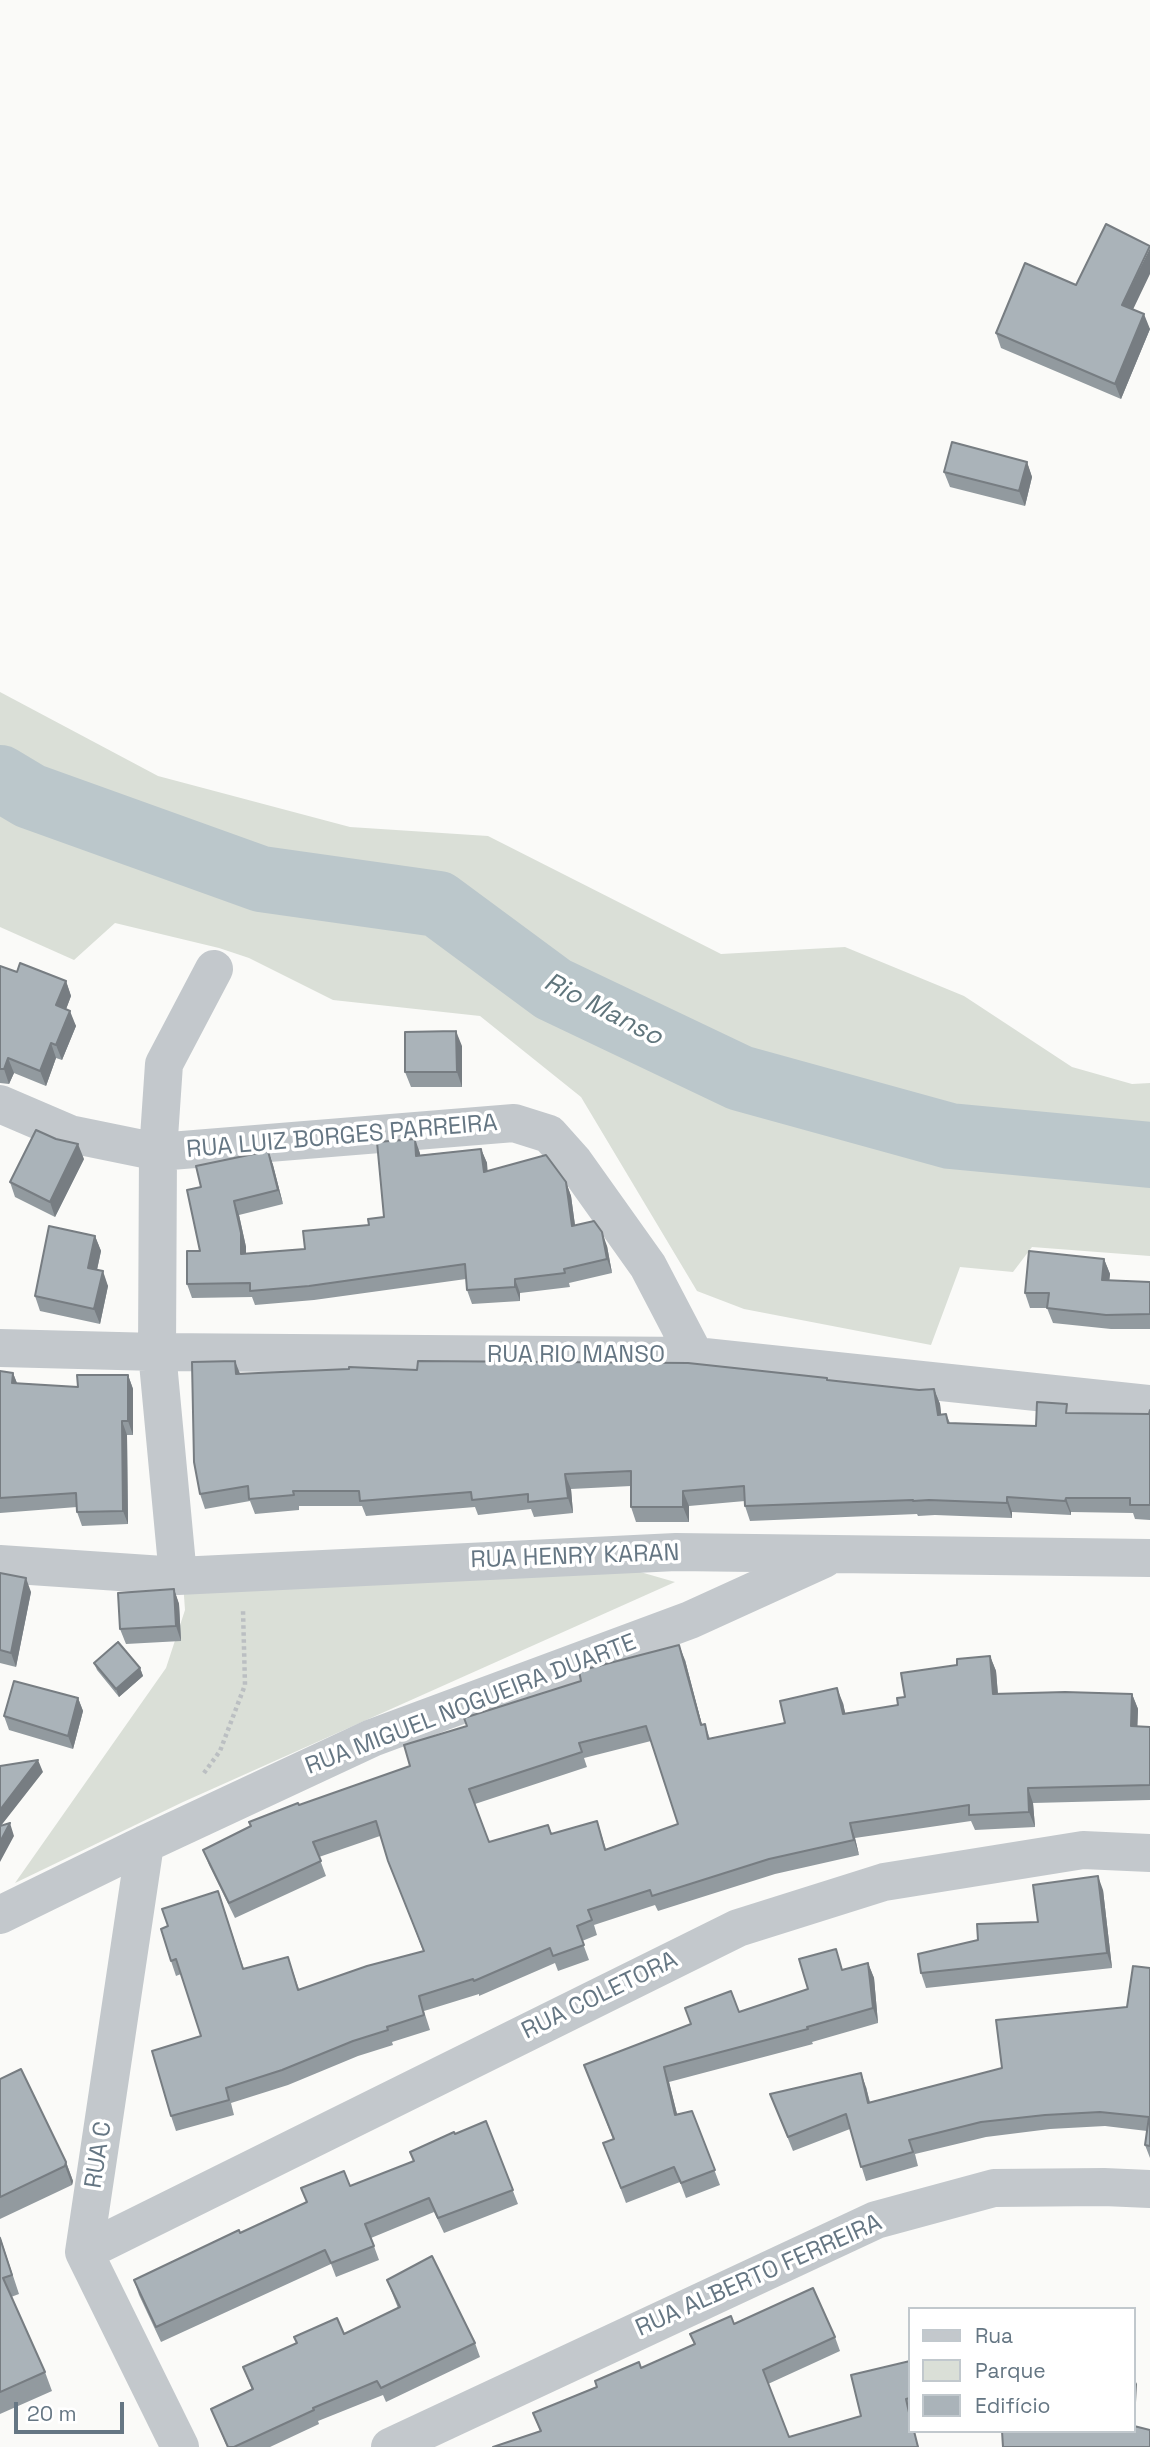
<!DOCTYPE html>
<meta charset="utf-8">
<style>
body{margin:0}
#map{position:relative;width:1150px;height:2447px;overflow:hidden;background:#fafaf8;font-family:"Space Grotesk",sans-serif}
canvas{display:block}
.legend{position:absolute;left:908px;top:2307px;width:228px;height:126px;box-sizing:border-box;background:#fff;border:2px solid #c1c8cd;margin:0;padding:9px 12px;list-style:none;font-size:21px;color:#657683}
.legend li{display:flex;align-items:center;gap:14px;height:35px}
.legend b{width:35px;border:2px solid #c1c8cd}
.scale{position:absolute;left:14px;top:2402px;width:110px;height:32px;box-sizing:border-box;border:4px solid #657683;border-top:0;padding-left:9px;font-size:21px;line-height:24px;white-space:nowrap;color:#657683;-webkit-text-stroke:5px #fff;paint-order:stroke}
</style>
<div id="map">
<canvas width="1150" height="2447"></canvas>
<ul class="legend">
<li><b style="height:9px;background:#c3c8cc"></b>Rua</li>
<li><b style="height:19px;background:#dadfd7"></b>Parque</li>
<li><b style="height:19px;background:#aab3b9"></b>Edifício</li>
</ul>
<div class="scale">20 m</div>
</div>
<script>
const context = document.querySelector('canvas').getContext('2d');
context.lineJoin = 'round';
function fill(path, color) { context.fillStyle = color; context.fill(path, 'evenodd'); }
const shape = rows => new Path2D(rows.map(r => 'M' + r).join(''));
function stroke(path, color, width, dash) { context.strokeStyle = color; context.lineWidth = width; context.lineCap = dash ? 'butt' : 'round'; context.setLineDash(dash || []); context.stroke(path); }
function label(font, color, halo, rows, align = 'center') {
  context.font = font + ' "Space Grotesk",sans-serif'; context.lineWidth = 7; context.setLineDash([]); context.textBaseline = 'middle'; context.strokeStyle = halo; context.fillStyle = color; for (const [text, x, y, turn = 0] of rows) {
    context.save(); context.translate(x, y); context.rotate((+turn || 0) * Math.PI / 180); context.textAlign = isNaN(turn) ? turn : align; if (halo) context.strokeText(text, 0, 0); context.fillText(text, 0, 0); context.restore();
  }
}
fill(shape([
 [0,692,158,776,350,827,488,836,721,954,845,947,964,996,1072,1067,1132,1084,1150,1083,1150,1256,1032,1247,1013,1272,960,1267,931,1345,744,1309,697,1291,581,1097,480,1016,333,1000,249,958,219,948,115,923,74,960,0,927],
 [609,1563,675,1582,183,1802,15,1883,166,1668,185,1610,183,1582]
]), '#dadfd7');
stroke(shape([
 [0,778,30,796,261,879,438,904,553,989,740,1078,950,1136,1150,1155]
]), '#bbc7cb', 66);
stroke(shape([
 [204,1773,220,1751,245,1685,243,1610]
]), '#bbbfc2', 4.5, [3.5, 3.5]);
stroke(shape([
 [0,1104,70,1134,158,1152,514,1123,549,1134,574,1162,648,1266,695,1356],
 [0,1348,157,1352,695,1356,1150,1404],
 [0,1564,178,1576,676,1552,1150,1558],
 [178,1576,157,1352,158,1152,164,1064,214,969],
 [145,1844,84,2252,180,2447],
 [0,1915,145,1844,372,1738,690,1620,824,1559],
 [84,2252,738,1928,884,1882,1083,1850,1150,1853],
 [390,2447,876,2220,994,2188,1104,2187,1150,2189]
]), '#c3c8cc', 38);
fill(shape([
 [1133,309,1150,329,1121,399,1001,348,996,333],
 [1027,462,1032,477,1025,506,950,487,944,472],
 [0,966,17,972,66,981,71,996,66,1009,76,1026,62,1060,56,1058,46,1086,14,1073,9,1084,0,1083],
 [462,1046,462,1087,411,1087,405,1072],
 [481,1149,487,1163,487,1171,566,1182,571,1196,575,1225,607,1246,612,1273,569,1283,570,1287,520,1293,520,1301,472,1304,467,1290,466,1279,314,1300,255,1305,252,1297,192,1298,187,1284,200,1251,201,1187,268,1151,273,1165,283,1204,239,1215,246,1247,246,1254,305,1249,369,1225,384,1217,420,1153,420,1155],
 [84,1159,55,1217,15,1197,10,1182],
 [95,1236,101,1251,97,1270,108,1286,100,1324,40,1311,35,1296],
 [1104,1259,1110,1274,1109,1280,1150,1282,1150,1329,1111,1329,1053,1323,1047,1308,1030,1308,1025,1293],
 [417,1370,828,1380,919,1390,934,1389,940,1404,941,1415,946,1414,950,1423,1036,1426,1070,1413,1149,1414,1150,1410,1150,1520,1135,1519,1133,1513,1071,1512,1071,1515,1012,1512,1012,1518,935,1515,918,1516,917,1514,750,1521,745,1506,745,1501,689,1506,689,1522,636,1522,631,1507,631,1486,571,1489,573,1513,534,1517,531,1509,478,1515,475,1507,366,1516,362,1506,299,1506,299,1510,255,1514,250,1501,205,1509,200,1494,240,1374],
 [0,1371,13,1373,17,1383,78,1387,128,1375,133,1389,133,1435,127,1435,128,1524,82,1526,77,1512,77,1507,0,1513],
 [0,1573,31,1592,16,1667,0,1663],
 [174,1589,179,1604,181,1641,126,1644,120,1629],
 [990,1656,996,1671,998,1694,1132,1694,1138,1709,1137,1726,1150,1727,1150,1800,1033,1803,1035,1827,975,1830,971,1821,855,1838,859,1855,775,1874,658,1911,655,1905,594,1925,597,1935,582,1941,589,1960,558,1971,555,1963,479,1996,479,1994,424,2011,430,2030,392,2042,393,2045,358,2056,288,2085,231,2103,234,2115,176,2131,171,2116,201,2036,181,1974,176,1976,171,1961,168,1926,218,1891,244,1969,288,1957,299,1989,423,1951,380,1836,319,1857,326,1876,235,1918,209,1865,203,1850,299,1805,410,1766,467,1726,685,1660,702,1725,705,1724,710,1739,785,1723,843,1703,845,1714,898,1705,905,1697,957,1665],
 [651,1741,678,1824,606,1849,597,1821,552,1834,548,1825,489,1842,475,1804,587,1767,584,1758],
 [94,1663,140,1668,143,1676,119,1697,97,1670],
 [78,1698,83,1711,73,1749,9,1730,4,1716],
 [1103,1890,1112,1968,926,1988,921,1973,978,1940,1038,1922],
 [868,1963,874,1978,878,2023,812,2042,813,2044,669,2082,677,2114,692,2111,720,2185,686,2198,680,2182,626,2203,609,2158,613,2139,584,2065,808,1989,843,1970],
 [1150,1968,1150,2158,1145,2145,1147,2131,1105,2126,1050,2129,986,2137,915,2154,918,2166,866,2181,850,2129,793,2151,770,2094,866,2087,870,2102,1002,2068,1127,2007],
 [0,2079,66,2162,73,2181,72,2185,0,2219],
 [486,2121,518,2204,444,2233,434,2212,371,2238,379,2260,336,2277,331,2264,161,2342,139,2295,134,2280,240,2233,350,2186,414,2161,410,2152],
 [0,2236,19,2294,11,2297,45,2372,52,2391,0,2414],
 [387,2280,475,2343,480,2357,386,2402,383,2395,318,2421,319,2424,270,2447,227,2447,211,2409,252,2390,243,2367,344,2334,398,2308],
 [734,2324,835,2337,840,2351,768,2384,789,2437,861,2416,910,2361,910,2431,919,2447,540,2431,533,2413,641,2368,694,2344,690,2334]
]), '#929a9f');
fill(shape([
 [1150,248,1150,274,1128,320,1122,305],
 [1144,314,1150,329,1121,399,1115,384],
 [1027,462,1032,477,1025,506,1019,491],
 [66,981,71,996,62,1020,56,1005],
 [70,1011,76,1026,62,1060,56,1045],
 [456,1031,462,1046,462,1087,457,1072],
 [51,1043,56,1058,46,1086,40,1071],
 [8,1058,14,1073,9,1084,4,1069],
 [415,1139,420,1153,421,1170,416,1156],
 [78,1144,84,1159,55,1217,50,1202],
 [481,1149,487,1163,489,1186,484,1172],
 [268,1151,273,1165,283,1204,278,1190],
 [566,1182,571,1196,577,1240,572,1226],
 [234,1201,239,1215,246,1247,246,1268,241,1254],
 [602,1232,607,1246,612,1273,607,1259],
 [95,1236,101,1251,94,1283,88,1268],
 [1104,1259,1110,1274,1108,1294,1102,1280],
 [103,1271,108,1286,100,1324,94,1309],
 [515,1279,520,1293,520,1301,515,1287],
 [235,1361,241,1376,236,1374],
 [13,1373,18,1386,12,1383],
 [128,1375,133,1389,133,1435,128,1421],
 [934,1389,940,1404,943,1430,938,1415],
 [122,1421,127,1435,128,1524,123,1511],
 [565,1474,571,1489,573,1513,568,1498],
 [683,1491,689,1506,689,1522,683,1507],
 [1007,1497,1012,1512,1012,1518,1007,1503],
 [1066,1498,1071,1512,1071,1515,1065,1501],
 [26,1578,31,1592,16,1667,11,1653],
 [174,1589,179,1604,181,1641,176,1626],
 [679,1645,685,1660,706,1740,701,1725],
 [990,1656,996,1671,999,1709,993,1694],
 [140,1668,143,1676,119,1697,116,1689],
 [837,1688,843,1703,849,1729,843,1714],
 [1132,1694,1138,1709,1137,1741,1131,1726],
 [78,1698,83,1711,73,1749,68,1736],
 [38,1760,43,1772,0,1827,0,1810],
 [1028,1788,1033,1803,1035,1827,1029,1812],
 [10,1823,14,1836,0,1862,0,1842],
 [850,1823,855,1838,859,1855,854,1840],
 [1098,1876,1103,1890,1112,1968,1107,1953],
 [868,1963,874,1978,878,2023,873,2008],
 [664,2067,669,2082,681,2130,675,2115],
 [861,2073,866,2087,873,2117,868,2103],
 [66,2162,73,2181,72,2185,65,2166],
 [1134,2378,1137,2384,1134,2439]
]), '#777d82');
const building = shape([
 [1106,224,1150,246,1122,305,1144,314,1115,384,996,333,1025,263,1076,285,1106,224],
 [952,442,1027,462,1019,491,944,472,952,442],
 [20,963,66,981,56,1005,70,1011,56,1045,51,1043,40,1071,8,1058,4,1069,0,1069,0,966,17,972,20,963],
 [456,1031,457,1072,405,1072,405,1032,456,1031],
 [36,1130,56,1139,78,1144,50,1202,10,1182,36,1130],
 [415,1139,416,1156,481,1149,484,1172,546,1155,566,1182,572,1226,594,1221,602,1232,607,1259,564,1269,565,1273,515,1279,515,1287,467,1290,465,1264,309,1286,250,1291,250,1283,187,1284,187,1251,200,1251,187,1190,201,1187,196,1166,268,1151,278,1190,234,1201,241,1233,241,1254,305,1249,303,1231,369,1225,368,1219,384,1217,377,1142,415,1139],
 [49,1226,95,1236,88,1268,103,1271,94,1309,35,1296,49,1226],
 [1029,1251,1104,1259,1102,1280,1150,1282,1150,1314,1106,1315,1047,1308,1049,1293,1025,1293,1029,1251],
 [235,1361,236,1374,349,1369,349,1367,417,1370,418,1361,688,1363,827,1378,827,1380,919,1390,934,1389,938,1415,946,1414,948,1423,1036,1426,1037,1402,1067,1404,1066,1413,1149,1414,1150,1410,1150,1505,1130,1505,1130,1498,1066,1498,1065,1501,1007,1497,1007,1503,929,1500,913,1501,913,1500,745,1506,744,1486,683,1491,683,1507,631,1507,631,1471,565,1474,568,1498,528,1502,528,1494,472,1500,471,1492,360,1501,359,1491,293,1491,294,1495,249,1499,248,1486,200,1494,194,1462,192,1362,235,1361],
 [0,1371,13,1373,12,1383,78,1387,77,1375,128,1375,128,1421,122,1421,123,1511,77,1512,76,1493,0,1498,0,1371],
 [0,1573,26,1578,11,1653,0,1650,0,1573],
 [174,1589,176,1626,120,1629,118,1593,174,1589],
 [118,1642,140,1668,116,1689,94,1663,118,1642],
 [679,1645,701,1725,705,1724,708,1739,785,1723,780,1701,837,1688,843,1714,898,1705,897,1698,905,1697,901,1673,957,1665,957,1659,990,1656,993,1694,1065,1692,1132,1694,1131,1726,1150,1727,1150,1785,1028,1788,1029,1812,969,1815,969,1805,850,1823,854,1840,769,1859,652,1896,650,1890,588,1910,592,1920,577,1926,584,1945,553,1956,550,1948,474,1981,473,1979,419,1996,424,2015,387,2027,388,2030,353,2041,282,2070,226,2088,229,2100,171,2116,152,2051,201,2036,176,1959,171,1961,161,1929,168,1926,162,1909,218,1891,243,1969,288,1957,298,1990,367,1966,424,1951,388,1861,376,1821,313,1842,321,1861,229,1903,203,1850,251,1826,249,1822,298,1803,299,1805,410,1766,404,1745,467,1726,464,1718,581,1681,579,1671,679,1645],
 [646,1726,678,1824,605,1850,597,1821,551,1834,548,1825,489,1842,469,1789,582,1752,579,1743,646,1726],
 [14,1681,78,1698,68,1736,4,1716,14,1681],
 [38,1760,0,1810,0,1766,38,1760],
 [10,1823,0,1842,0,1826,10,1823],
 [1098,1876,1107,1953,921,1973,918,1954,978,1940,977,1924,1038,1922,1033,1885,1098,1876],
 [836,1949,842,1970,868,1963,873,2008,807,2027,808,2029,664,2067,675,2115,692,2111,715,2170,681,2183,674,2167,621,2188,603,2143,614,2139,584,2065,691,2024,685,2008,731,1991,739,2012,808,1989,799,1959,836,1949],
 [1133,1966,1150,1968,1150,2146,1145,2145,1149,2117,1100,2112,1045,2115,981,2122,909,2140,913,2152,861,2167,846,2114,788,2137,770,2094,861,2073,868,2103,1002,2068,996,2020,1127,2007,1133,1966],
 [21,2069,66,2162,65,2166,0,2197,0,2079,21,2069],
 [486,2121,513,2190,438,2218,429,2198,365,2224,374,2246,331,2263,325,2250,156,2327,134,2280,239,2230,240,2233,307,2202,301,2188,344,2171,350,2186,414,2161,410,2152,454,2132,455,2134,486,2121],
 [0,2238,12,2275,3,2278,45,2372,0,2392,0,2238],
 [432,2256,475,2343,381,2388,377,2381,313,2408,314,2410,234,2447,228,2447,211,2409,253,2389,243,2367,297,2343,294,2337,337,2318,344,2334,400,2307,387,2280,432,2256],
 [813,2288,835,2337,763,2370,789,2437,861,2416,851,2375,910,2361,910,2398,906,2399,910,2417,910,2431,914,2431,918,2447,493,2447,541,2431,533,2413,597,2387,595,2381,639,2362,641,2368,695,2344,690,2334,731,2316,734,2324,813,2288],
 [1134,2426,1150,2430,1150,2447,1003,2447,1002,2431,1134,2431,1134,2426]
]);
fill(building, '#aab3b9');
stroke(building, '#777d82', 2);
label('24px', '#657683', '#fff', [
 ["RUA LUIZ BORGES PARREIRA",342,1137,-5],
 ["RUA RIO MANSO",576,1355],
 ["RUA HENRY KARAN",575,1557,-2],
 ["RUA MIGUEL NOGUEIRA DUARTE",471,1705,-21],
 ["RUA COLETORA",600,1996,-26],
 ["RUA C",99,2155,-81],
 ["RUA ALBERTO FERREIRA",759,2276,-24]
]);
label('italic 26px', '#60757c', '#fff', [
 ["Rio Manso",603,1010,27]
]);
</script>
